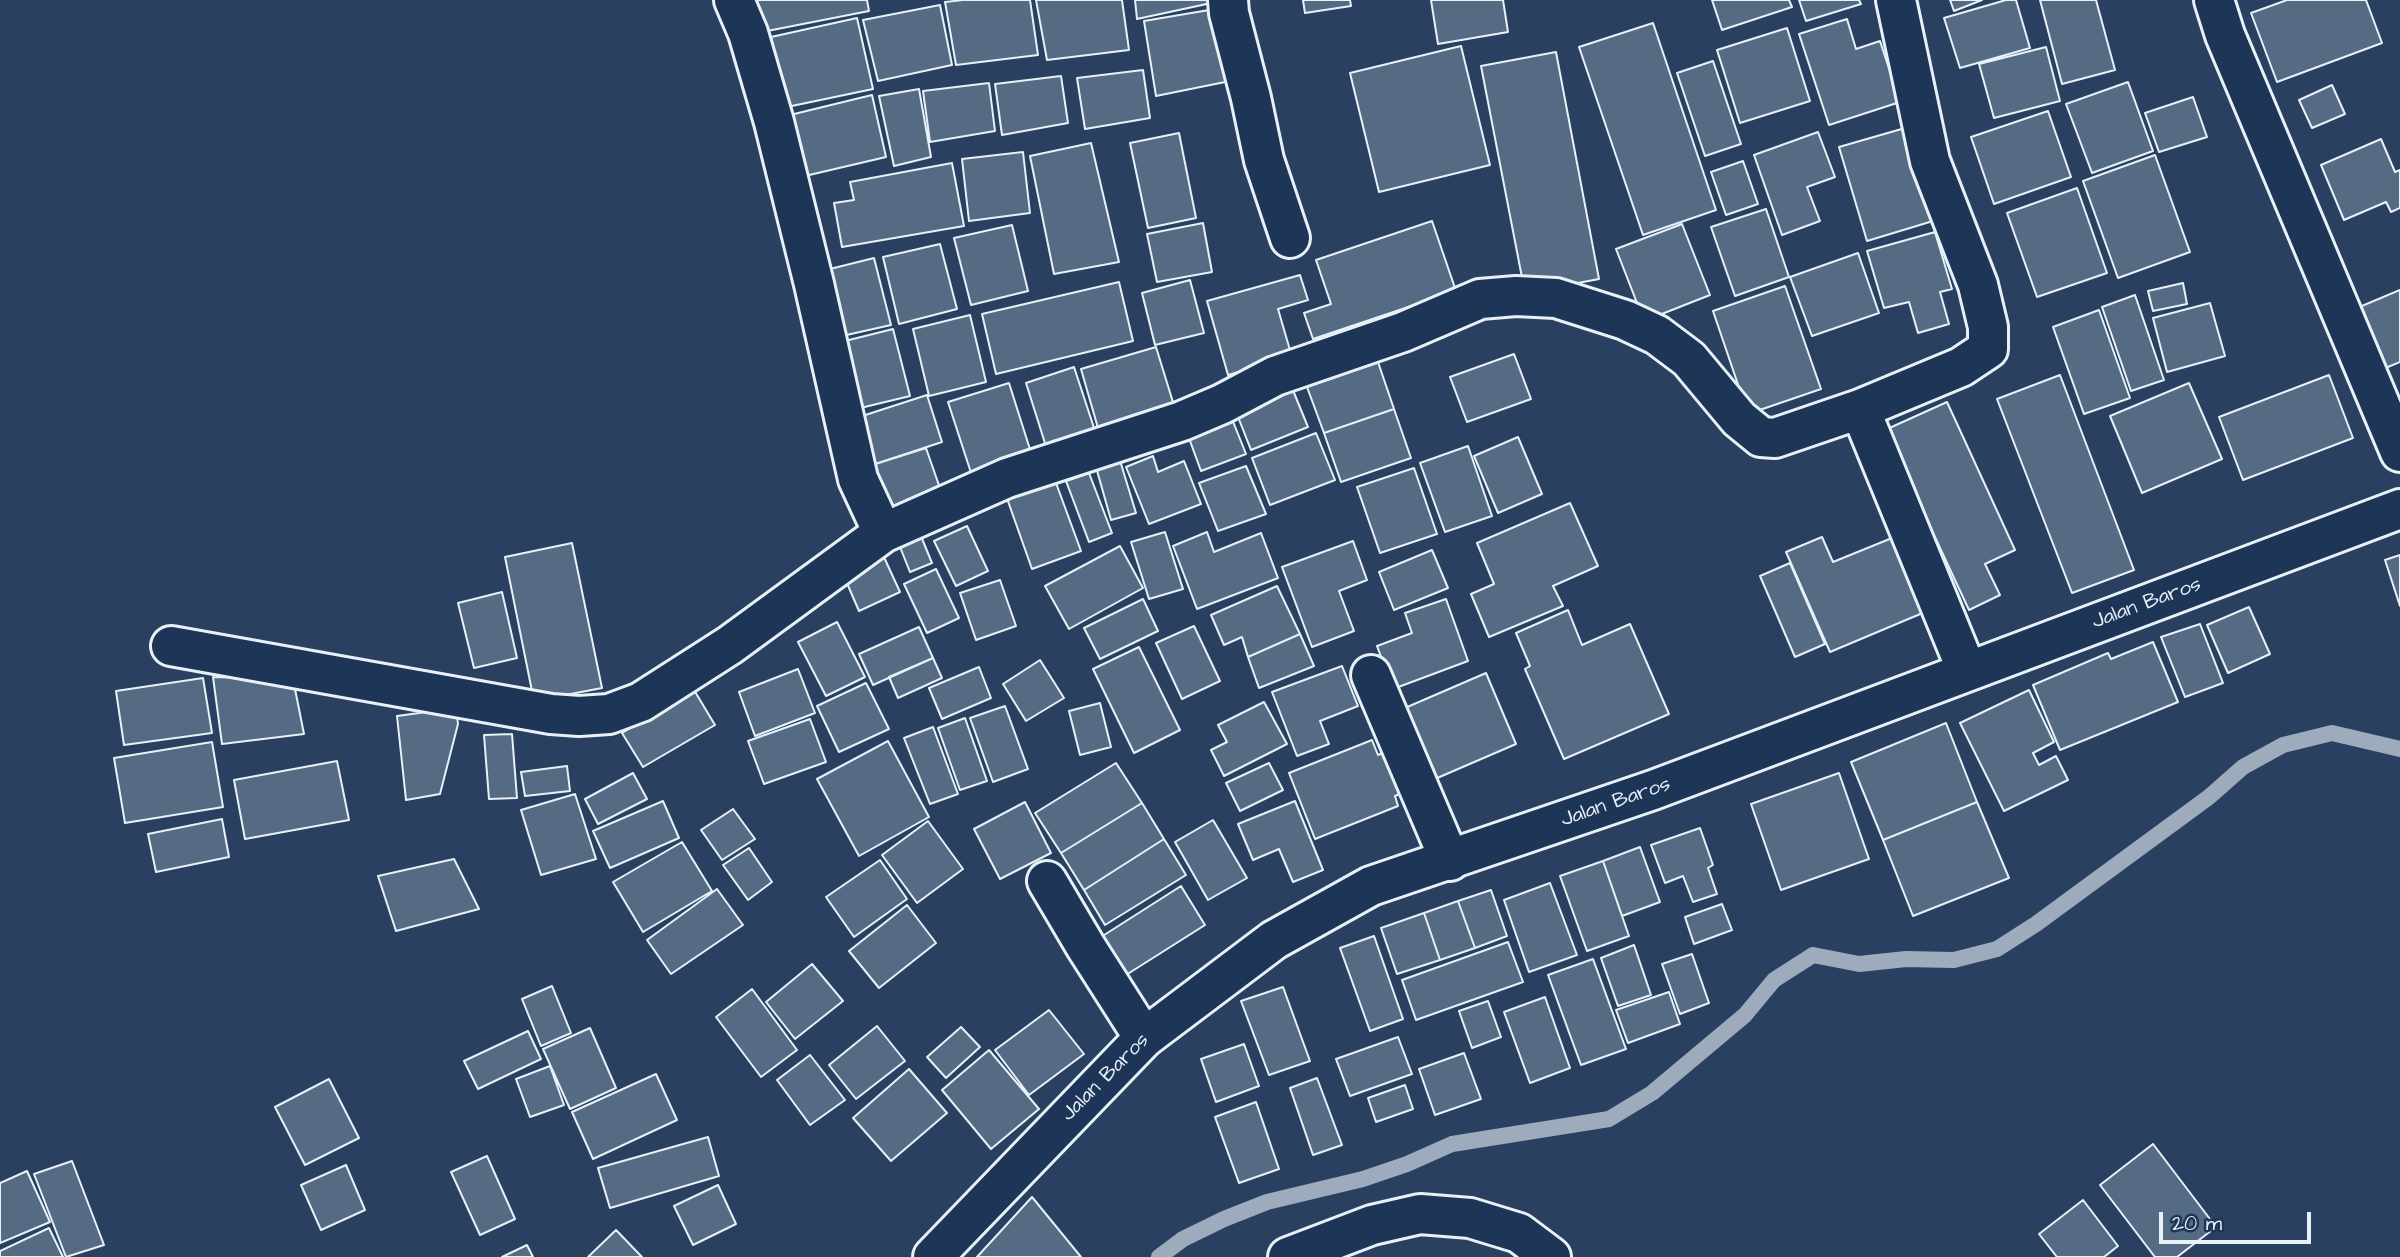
<!DOCTYPE html>
<style>
body{margin:0}
#map{position:relative;width:2400px;height:1257px;overflow:hidden;background:#294061;font-family:"Architects Daughter",sans-serif}
canvas{display:block}
.scale{position:absolute;left:2159px;top:1212px;width:152px;height:32px;box-sizing:border-box;border:4px solid #e8f1f8;border-top:0;padding-left:9px;font-size:21px;line-height:24px;white-space:nowrap;color:#e8f1f8;-webkit-text-stroke:5px #1d3557;paint-order:stroke}
</style>
<div id="map">
<canvas width="2400" height="1257"></canvas>
<div class="scale">20 m</div>
</div>
<script>
const context = document.querySelector('canvas').getContext('2d');
context.lineJoin = 'round';
const shape = rows => new Path2D(rows.map(r => 'M' + r).join(''));
function stroke(path, color, width, dash) { context.strokeStyle = color; context.lineWidth = width; context.lineCap = dash ? 'butt' : 'round'; context.setLineDash(dash || []); context.stroke(path); }
function fill(path, color) { context.fillStyle = color; context.fill(path, 'evenodd'); }
function label(font, color, halo, rows, align = 'center') {
  context.font = font + ' "Architects Daughter",sans-serif'; context.lineWidth = 7; context.setLineDash([]); context.textBaseline = 'middle'; context.strokeStyle = halo; context.fillStyle = color; for (const [text, x, y, turn = 0] of rows) {
    context.save(); context.translate(x, y); context.rotate((+turn || 0) * Math.PI / 180); context.textAlign = isNaN(turn) ? turn : align; if (halo) context.strokeText(text, 0, 0); context.fillText(text, 0, 0); context.restore();
  }
}
stroke(shape([
 [1159,1257,1183,1239,1224,1219,1267,1202,1363,1179,1407,1164,1452,1144,1609,1119,1652,1093,1745,1015,1774,980,1813,955,1859,964,1906,959,1954,960,1997,949,2036,924,2209,797,2243,767,2283,745,2332,733,2400,749]
]), '#9dabbd', 16);
const building = shape([
 [755,0,867,0,869,11,762,32,755,0],
 [963,0,1030,0,1038,55,956,65,945,2,963,0],
 [1036,0,1122,0,1129,50,1047,60,1036,0],
 [1135,0,1216,0,1216,2,1137,19,1135,0],
 [1303,0,1350,0,1351,6,1305,13,1303,0],
 [1431,0,1503,0,1508,32,1438,44,1431,0],
 [1712,0,1789,0,1792,7,1722,30,1712,0],
 [1799,0,1859,0,1861,4,1806,21,1799,0],
 [1950,0,1982,0,1954,11,1950,0],
 [2006,0,2016,0,2030,48,1960,68,1944,18,2006,0],
 [2040,0,2096,0,2115,70,2062,84,2040,0],
 [2287,0,2366,0,2382,43,2277,82,2251,13,2287,0],
 [940,5,952,65,878,81,863,20,940,5],
 [1221,8,1235,80,1156,96,1144,21,1221,8],
 [857,18,873,89,787,107,771,37,857,18],
 [1847,19,1856,49,1880,41,1900,102,1829,125,1799,34,1847,19],
 [1653,23,1716,210,1643,235,1579,47,1653,23],
 [1787,28,1810,101,1740,123,1717,50,1787,28],
 [1461,46,1490,165,1379,192,1350,73,1461,46],
 [2046,47,2060,101,1994,118,1979,64,2046,47],
 [1556,52,1599,279,1525,293,1481,66,1556,52],
 [1713,61,1741,144,1705,156,1677,73,1713,61],
 [1143,70,1150,118,1085,129,1077,78,1143,70],
 [1061,76,1068,123,1002,135,995,84,1061,76],
 [2128,82,2153,151,2092,173,2066,104,2128,82],
 [989,83,995,131,930,142,923,91,989,83],
 [2332,85,2345,114,2312,128,2299,100,2332,85],
 [919,89,931,157,894,166,879,96,919,89],
 [872,95,886,157,805,176,790,115,872,95],
 [2193,97,2207,137,2159,152,2145,113,2193,97],
 [2048,111,2071,177,1994,204,1971,137,2048,111],
 [1905,128,1933,221,1867,241,1839,147,1905,128],
 [1818,132,1835,177,1807,187,1820,221,1782,235,1754,155,1818,132],
 [1179,133,1196,218,1148,228,1130,143,1179,133],
 [2381,139,2395,172,2400,170,2400,208,2391,212,2386,202,2344,220,2321,165,2381,139],
 [1091,143,1119,262,1054,274,1030,156,1091,143],
 [1023,152,1030,213,969,221,962,159,1023,152],
 [2155,155,2190,252,2118,278,2083,181,2155,155],
 [1743,161,1758,204,1726,215,1711,172,1743,161],
 [952,163,964,226,842,247,834,203,854,200,850,182,952,163],
 [2077,188,2107,273,2037,297,2007,213,2077,188],
 [1766,209,1789,277,1735,296,1711,227,1766,209],
 [1432,221,1456,291,1313,339,1304,313,1331,304,1316,260,1432,221],
 [1203,223,1212,272,1157,282,1147,234,1203,223],
 [1682,224,1710,295,1644,321,1616,249,1682,224],
 [1012,225,1028,291,971,305,954,238,1012,225],
 [1935,232,1952,289,1940,292,1949,324,1918,333,1909,302,1884,308,1867,251,1935,232],
 [940,244,957,309,899,324,883,257,940,244],
 [1858,253,1879,313,1812,336,1790,277,1858,253],
 [874,258,891,325,833,338,818,272,874,258],
 [1300,275,1308,300,1278,309,1292,357,1228,375,1207,301,1300,275],
 [1190,280,1204,333,1155,345,1142,293,1190,280],
 [1119,282,1133,341,996,374,982,314,1119,282],
 [2183,283,2187,304,2153,311,2148,291,2183,283],
 [1785,286,1821,389,1748,414,1713,311,1785,286],
 [2400,290,2400,362,2376,372,2350,311,2400,290],
 [2135,295,2164,380,2131,391,2102,307,2135,295],
 [2210,303,2225,356,2167,372,2153,318,2210,303],
 [2099,310,2130,398,2084,414,2053,327,2099,310],
 [970,315,986,382,929,396,913,329,970,315],
 [893,329,910,396,852,410,837,343,893,329],
 [1156,347,1176,412,1100,435,1081,369,1156,347],
 [1514,354,1531,399,1467,422,1450,377,1514,354],
 [1378,362,1394,409,1324,433,1307,387,1378,362],
 [1074,367,1098,440,1049,456,1026,383,1074,367],
 [2060,375,2134,570,2072,593,1997,399,2060,375],
 [2329,375,2353,438,2243,480,2219,417,2329,375],
 [1009,383,1034,462,974,482,948,402,1009,383],
 [1290,383,1308,427,1251,450,1233,404,1290,383],
 [2189,383,2222,459,2142,493,2110,416,2189,383],
 [927,395,942,442,866,467,850,420,927,395],
 [1947,402,2015,550,1985,564,2000,595,1969,610,1885,430,1947,402],
 [1394,409,1411,458,1341,482,1324,433,1394,409],
 [1230,414,1246,454,1201,471,1186,430,1230,414],
 [1316,433,1335,480,1270,505,1252,458,1316,433],
 [1518,437,1542,494,1498,513,1474,456,1518,437],
 [1468,446,1492,516,1445,532,1420,463,1468,446],
 [926,448,942,494,880,514,866,467,926,448],
 [1118,454,1136,513,1111,520,1094,460,1118,454],
 [1153,456,1158,472,1184,461,1201,504,1149,524,1126,467,1153,456],
 [1246,466,1266,514,1218,531,1199,483,1246,466],
 [1414,468,1437,534,1380,553,1357,487,1414,468],
 [1052,472,1081,551,1032,569,1004,490,1052,472],
 [1089,473,1112,533,1089,542,1066,481,1089,473],
 [1570,503,1598,566,1553,586,1563,606,1489,637,1471,594,1494,584,1477,543,1570,503],
 [916,524,932,563,910,572,894,532,916,524],
 [967,526,988,571,956,586,934,541,967,526],
 [1165,532,1183,589,1149,599,1131,542,1165,532],
 [1207,532,1214,552,1261,533,1278,578,1197,609,1173,546,1207,532],
 [1822,537,1833,562,1892,538,1925,612,1830,652,1786,552,1822,537],
 [1353,541,1367,580,1339,591,1354,631,1312,647,1282,567,1353,541],
 [572,543,602,688,534,701,505,557,572,543],
 [1120,546,1143,588,1069,629,1045,586,1120,546],
 [1432,550,1448,588,1394,610,1379,572,1432,550],
 [883,555,900,592,859,611,843,574,883,555],
 [2400,555,2400,606,2385,560,2400,555],
 [1790,563,1825,644,1795,657,1760,576,1790,563],
 [936,569,959,618,927,633,904,584,936,569],
 [1000,580,1016,626,976,640,960,593,1000,580],
 [1277,586,1300,634,1248,657,1242,637,1224,645,1211,615,1277,586],
 [502,592,517,658,474,668,458,603,502,592],
 [1143,599,1158,631,1100,659,1084,628,1143,599],
 [1446,599,1468,661,1393,689,1377,646,1412,633,1405,613,1446,599],
 [2249,607,2270,654,2228,673,2207,625,2249,607],
 [1568,610,1582,645,1630,624,1669,714,1564,759,1525,669,1530,666,1516,633,1568,610],
 [837,622,865,677,826,696,798,642,837,622],
 [2200,624,2223,683,2185,697,2161,637,2200,624],
 [1194,626,1220,681,1182,699,1156,643,1194,626],
 [919,627,933,658,873,685,859,654,919,627],
 [1300,634,1314,666,1259,688,1248,657,1300,634],
 [2153,642,2178,702,2060,750,2033,685,2108,653,2111,659,2153,642],
 [1139,647,1180,730,1134,753,1093,669,1139,647],
 [933,658,942,678,898,698,889,677,933,658],
 [1040,660,1064,698,1026,721,1003,684,1040,660],
 [1342,666,1358,706,1320,721,1329,744,1297,756,1272,692,1342,666],
 [979,667,991,698,942,719,929,688,979,667],
 [798,669,815,713,755,736,739,692,798,669],
 [1486,673,1516,744,1428,782,1398,711,1486,673],
 [213,677,293,679,304,734,222,744,213,677],
 [203,678,212,733,124,745,116,691,203,678],
 [866,683,889,729,839,752,817,706,866,683],
 [694,690,715,725,643,767,622,733,694,690],
 [2029,690,2054,742,2033,753,2039,765,2056,756,2068,780,2004,811,1960,723,2029,690],
 [1264,702,1287,744,1224,776,1211,750,1227,742,1218,725,1264,702],
 [1100,703,1111,747,1080,755,1069,711,1100,703],
 [1005,706,1028,769,993,782,970,718,1005,706],
 [456,708,458,724,440,794,406,800,397,716,456,708],
 [965,718,987,781,960,790,938,728,965,718],
 [810,719,826,762,764,784,748,741,810,719],
 [1946,723,1977,802,1883,840,1851,762,1946,723],
 [933,727,958,794,930,804,904,738,933,727],
 [512,734,517,798,489,799,484,735,512,734],
 [1372,740,1378,755,1390,750,1407,791,1395,796,1398,806,1315,839,1289,773,1372,740],
 [888,741,929,817,859,856,817,779,888,741],
 [212,742,223,807,125,823,114,758,212,742],
 [337,761,349,820,245,839,234,780,337,761],
 [1116,763,1142,803,1061,853,1035,813,1116,763],
 [1269,763,1283,790,1240,811,1226,783,1269,763],
 [567,766,570,791,525,796,521,772,567,766],
 [633,773,647,799,598,824,585,799,633,773],
 [1839,773,1869,859,1781,890,1751,804,1839,773],
 [575,794,596,859,541,875,521,810,575,794],
 [663,801,679,838,610,868,593,831,663,801],
 [1295,801,1323,870,1293,882,1279,849,1253,860,1238,824,1295,801],
 [1025,802,1051,853,1000,879,974,829,1025,802],
 [1977,802,2009,878,1913,916,1883,840,1977,802],
 [1142,803,1164,839,1084,890,1061,853,1142,803],
 [733,809,755,839,722,860,701,830,733,809],
 [222,819,229,857,156,872,148,834,222,819],
 [1213,820,1247,878,1208,900,1175,842,1213,820],
 [928,821,963,869,917,903,882,855,928,821],
 [1700,828,1713,865,1708,868,1717,894,1693,902,1683,876,1665,883,1651,845,1700,828],
 [1164,839,1186,875,1105,925,1084,890,1164,839],
 [682,842,712,891,643,932,613,882,682,842],
 [1640,847,1660,902,1622,916,1603,861,1640,847],
 [749,848,772,882,748,900,723,865,749,848],
 [454,859,479,909,396,931,378,876,454,859],
 [880,860,907,899,854,937,826,897,880,860],
 [1603,861,1629,936,1587,951,1560,876,1603,861],
 [1550,883,1577,955,1529,972,1504,900,1550,883],
 [1181,886,1205,925,1126,975,1101,937,1181,886],
 [717,889,743,925,671,974,647,940,717,889],
 [1491,890,1507,936,1475,948,1458,901,1491,890],
 [1458,901,1475,948,1440,960,1424,913,1458,901],
 [1722,904,1732,930,1694,944,1685,917,1722,904],
 [907,905,936,943,879,988,849,951,907,905],
 [1424,913,1440,960,1397,974,1381,928,1424,913],
 [1374,936,1403,1019,1370,1031,1340,948,1374,936],
 [1508,942,1523,982,1416,1020,1402,980,1508,942],
 [1634,945,1651,995,1618,1006,1601,958,1634,945],
 [1692,954,1709,1003,1680,1014,1662,964,1692,954],
 [1593,959,1626,1049,1581,1065,1548,975,1593,959],
 [812,964,843,1001,795,1039,766,1002,812,964],
 [552,986,571,1033,541,1046,522,999,552,986],
 [1283,987,1310,1061,1269,1075,1241,1001,1283,987],
 [752,989,797,1050,761,1077,716,1017,752,989],
 [1669,992,1680,1024,1628,1043,1616,1010,1669,992],
 [1545,997,1570,1068,1530,1083,1504,1012,1545,997],
 [1488,1001,1501,1037,1472,1048,1459,1011,1488,1001],
 [1049,1010,1084,1054,1029,1095,995,1050,1049,1010],
 [877,1026,905,1061,856,1099,829,1065,877,1026],
 [961,1027,980,1047,946,1078,927,1057,961,1027],
 [590,1028,616,1088,570,1109,543,1049,590,1028],
 [528,1031,541,1059,478,1089,464,1061,528,1031],
 [1398,1037,1412,1074,1350,1096,1336,1059,1398,1037],
 [1244,1044,1259,1086,1216,1102,1201,1059,1244,1044],
 [989,1050,1039,1109,991,1149,942,1090,989,1050],
 [1464,1053,1481,1099,1435,1115,1419,1069,1464,1053],
 [810,1055,845,1100,810,1125,777,1080,810,1055],
 [550,1066,564,1105,530,1117,516,1079,550,1066],
 [909,1069,947,1113,891,1161,853,1118,909,1069],
 [656,1074,677,1120,593,1159,572,1112,656,1074],
 [1317,1078,1342,1145,1313,1155,1290,1088,1317,1078],
 [329,1079,359,1138,305,1165,275,1107,329,1079],
 [1405,1085,1413,1109,1376,1122,1368,1098,1405,1085],
 [1256,1102,1279,1169,1239,1183,1215,1117,1256,1102],
 [708,1137,719,1176,610,1208,598,1168,708,1137],
 [2153,1144,2216,1227,2177,1257,2155,1257,2100,1185,2153,1144],
 [487,1156,515,1219,480,1235,451,1172,487,1156],
 [72,1161,104,1245,66,1257,34,1174,72,1161],
 [346,1165,365,1210,321,1230,301,1185,346,1165],
 [27,1171,50,1222,0,1243,0,1183,27,1171],
 [718,1185,736,1224,693,1245,674,1206,718,1185],
 [1032,1197,1081,1257,977,1257,1032,1197],
 [2083,1200,2118,1246,2104,1257,2057,1257,2039,1234,2083,1200],
 [49,1228,63,1257,0,1257,0,1251,49,1228],
 [616,1230,642,1257,588,1257,616,1230],
 [527,1245,533,1257,502,1257,527,1245]
]);
fill(building, '#556a83');
stroke(building, '#e8f1f8', 2);
const minor = shape([
 [1228,0,1229,13,1251,98,1264,160,1290,238],
 [2214,0,2225,35,2400,452],
 [1860,409,1967,671],
 [883,533,1007,478,1182,421,1222,404,1275,376,1403,332,1480,299,1516,296,1556,298,1625,320,1657,335,1689,359,1739,419,1761,437,1775,438,1860,409,1961,367,1988,349,1988,327,1978,285,1930,161,1896,0],
 [171,646,551,714,579,716,609,714,641,702,730,645,883,533,858,479,814,284,774,122,748,33,734,0],
 [1371,675,1450,861],
 [1047,881,1086,947,1144,1038],
 [1288,1257,1372,1225,1420,1214,1470,1218,1519,1233,1551,1257]
]);
const major = shape([
 [933,1257,1144,1038,1274,940,1371,886,1653,790,2400,509]
]);
stroke(minor, '#e8f1f8', 44);
stroke(major, '#e8f1f8', 44);
stroke(minor, '#1d3557', 38);
stroke(major, '#1d3557', 38);
label('21px', '#e8f1f8', '#1d3557', [
 ["Jalan Baros",2147,604,-20],
 ["Jalan Baros",1616,803,-19],
 ["Jalan Baros",1106,1078,-45]
]);
</script>
